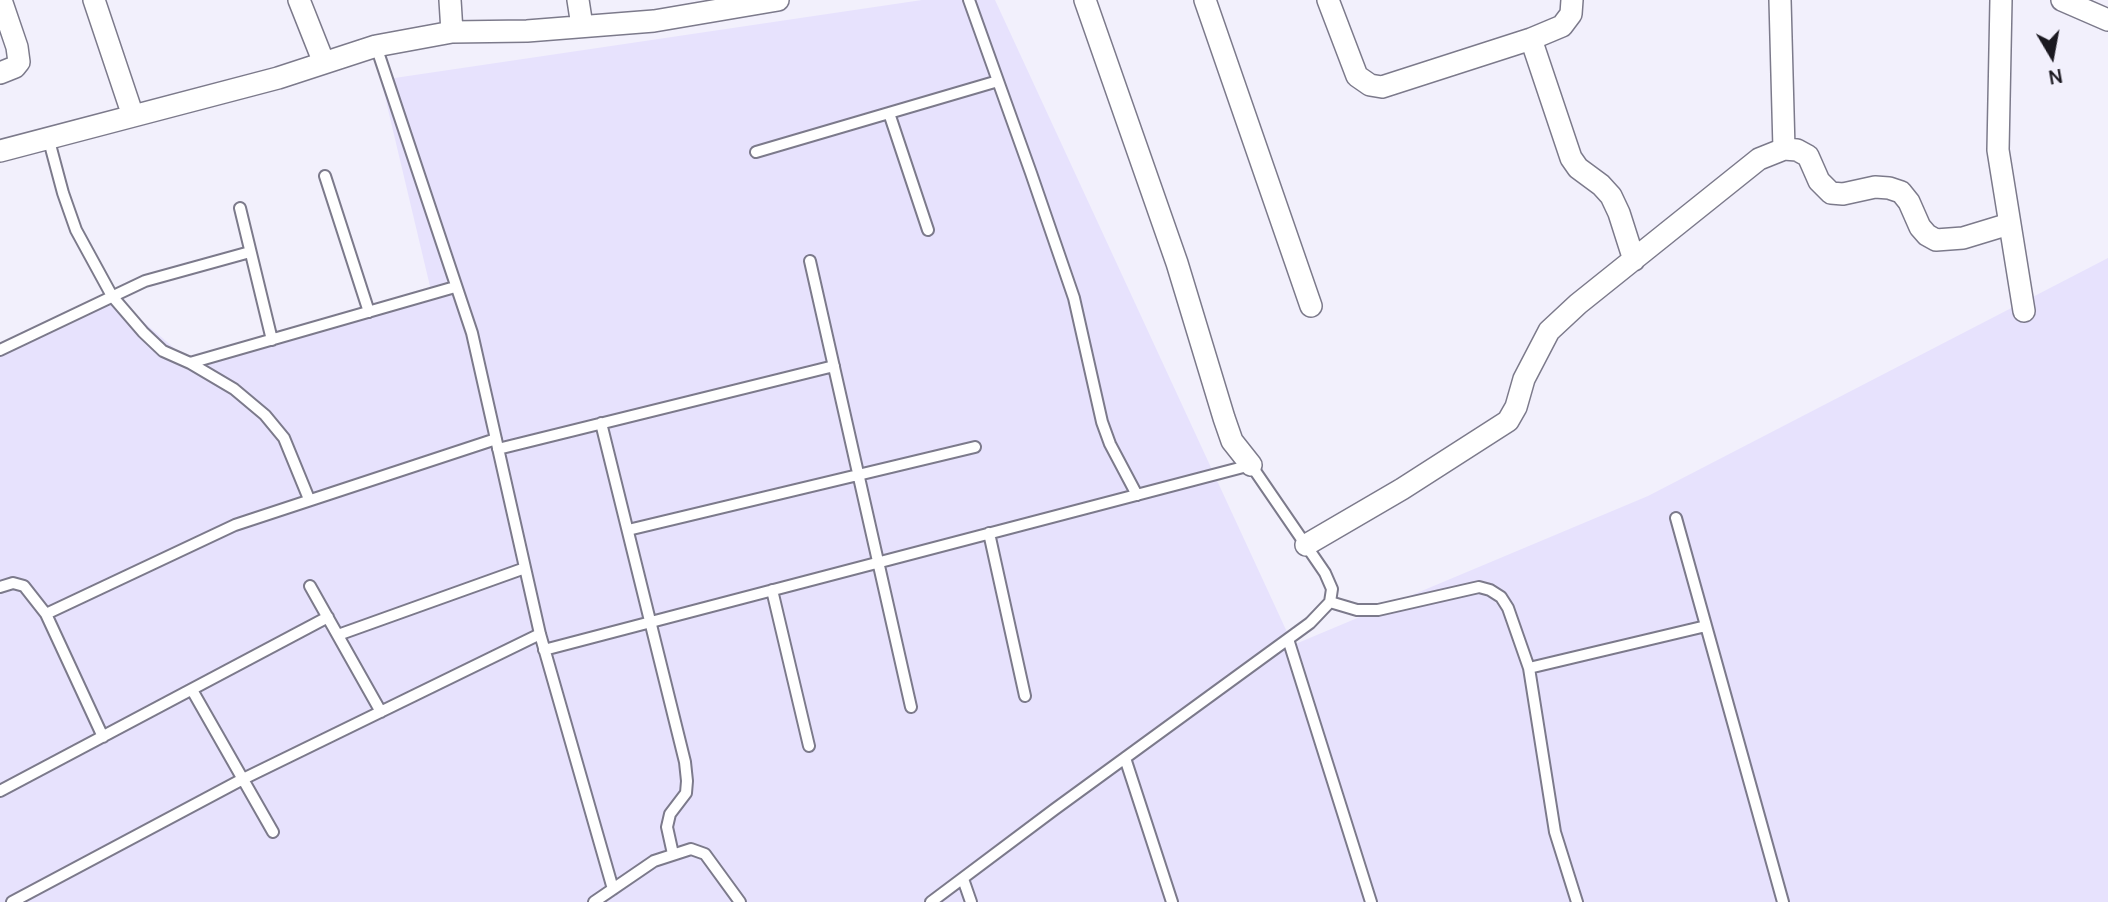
<!DOCTYPE html>
<style>
body{margin:0}
#map{position:relative;width:2108px;height:902px;overflow:hidden;background:#f2f0fc;font-family:Manrope,sans-serif}
canvas{display:block}
.north{position:absolute;left:2017px;top:21px;width:70px;height:70px;-webkit-text-stroke:5px #f2f0fc;paint-order:stroke;rotate:170deg;font-size:19px;font-weight:700;line-height:28px;text-align:center;color:#1b1920}
.north::after{content:'';display:block;margin:auto;width:24px;height:32px;background:#1b1920;clip-path:polygon(50% 0,100% 100%,50% 72%,0 100%)}
</style>
<div id="map">
<canvas width="2108" height="902"></canvas>
<div class="north">N</div>
</div>
<script>
const context = document.querySelector('canvas').getContext('2d');
context.lineJoin = 'round';
function fill(path, color) { context.fillStyle = color; context.fill(path, 'evenodd'); }
const shape = rows => new Path2D(rows.map(r => 'M' + r).join(''));
function stroke(path, color, width, dash) { context.strokeStyle = color; context.lineWidth = width; context.lineCap = dash ? 'butt' : 'round'; context.setLineDash(dash || []); context.stroke(path); }
fill(shape([
 [922,0,995,0,1293,645,1648,496,2108,258,2108,902,0,902,0,352,112,295,194,365,433,299,381,80]
]), '#e7e2fd');
const lane = shape([
 [969,0,1031,173,1074,298,1102,422,1110,444,1137,495],
 [376,46,472,333,540,634,613,889],
 [889,113,928,230],
 [48,137,63,193,76,230,112,296,143,332,163,351,190,363,234,389,265,415,284,438,309,499],
 [756,152,998,81],
 [325,176,369,312],
 [240,208,272,340],
 [810,261,911,707],
 [0,350,145,281,250,252],
 [190,363,455,287],
 [601,423,685,762,687,781,686,793,670,814,667,827,673,854],
 [498,449,834,366],
 [1676,518,1783,902],
 [628,530,975,447],
 [989,533,1025,696],
 [310,586,381,712],
 [0,587,13,583,24,586,46,614,103,737],
 [772,590,809,746],
 [1330,602,1357,610,1378,610,1479,587,1490,590,1501,597,1508,608,1529,668,1555,832,1577,902],
 [46,614,235,525,496,439],
 [338,635,525,568],
 [1288,639,1371,902],
 [544,650,1251,465,1325,573,1332,589,1330,602,1310,623,1055,809,931,902],
 [1529,668,1706,626],
 [192,690,273,832],
 [1125,758,1172,902],
 [0,791,328,617],
 [963,879,971,902],
 [12,902,241,780,540,634],
 [594,902,654,861,691,849,705,854,740,902]
]);
const street = shape([
 [94,0,133,116],
 [299,0,324,63],
 [450,0,452,32],
 [578,0,582,26],
 [1085,0,1177,263,1224,418,1232,441,1251,465],
 [1205,0,1311,306],
 [1328,0,1357,76,1370,85,1382,87,1531,39,1562,26,1571,14,1572,0],
 [1780,0,1784,149],
 [2001,0,1998,150,2024,311],
 [2062,0,2108,20],
 [1531,39,1571,158,1578,168,1601,185,1611,196,1619,213,1634,260],
 [0,73,15,67,19,62,17,47,1,0],
 [0,151,278,78,376,46,452,32,527,31,654,21,778,0],
 [1306,545,1402,489,1508,421,1516,407,1524,379,1549,331,1578,304,1759,159,1784,149,1797,150,1808,156,1819,181,1831,193,1843,194,1875,187,1889,188,1901,192,1909,202,1920,227,1927,235,1936,240,1963,238,2009,224]
]);
stroke(lane, '#7c7a8b', 14);
stroke(street, '#7c7a8b', 24);
stroke(lane, '#fff', 10);
stroke(street, '#fff', 21);
</script>
